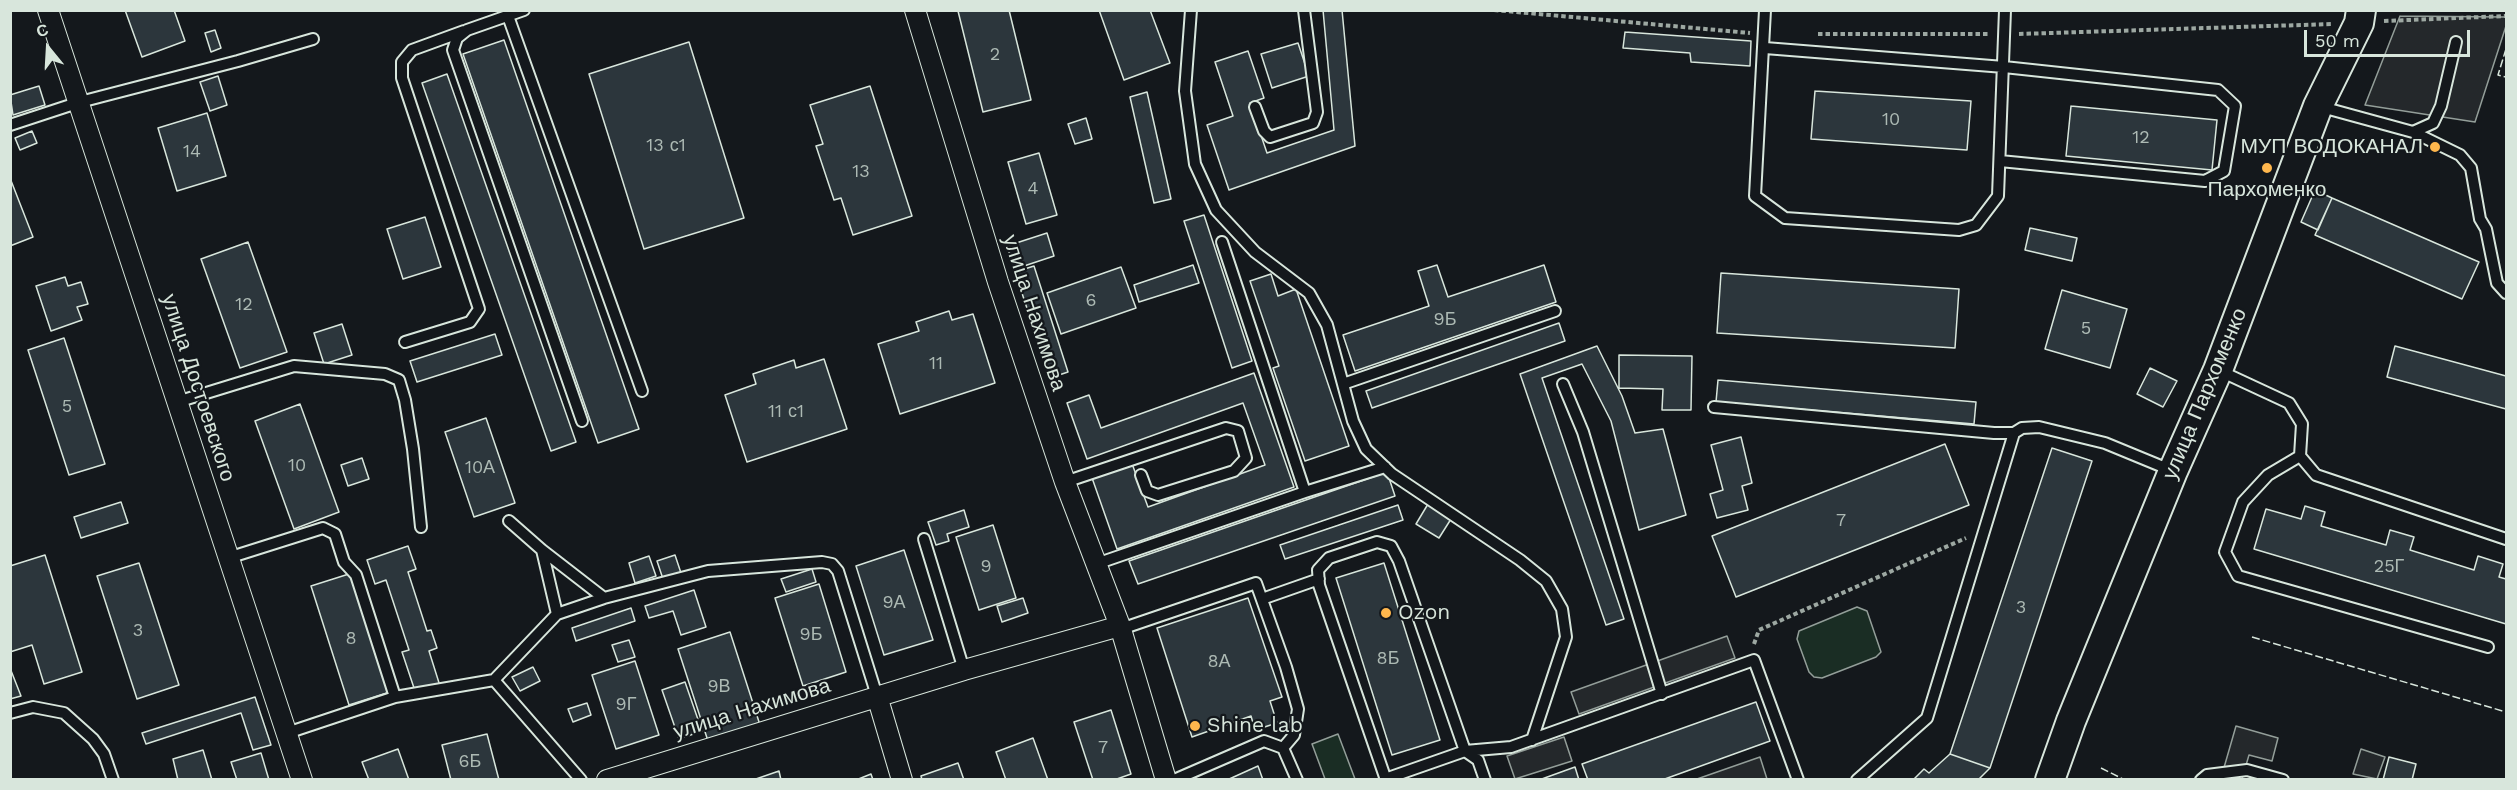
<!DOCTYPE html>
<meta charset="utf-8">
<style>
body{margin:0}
#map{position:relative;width:2517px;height:790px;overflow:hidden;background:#14181c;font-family:"Work Sans",sans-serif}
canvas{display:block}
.frame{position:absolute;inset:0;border:12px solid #d8e6dc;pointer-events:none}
.north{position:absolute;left:18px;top:18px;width:60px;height:60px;-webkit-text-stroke:4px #14181c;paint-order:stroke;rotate:342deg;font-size:16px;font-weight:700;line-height:24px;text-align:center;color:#d8e6dc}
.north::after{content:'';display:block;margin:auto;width:21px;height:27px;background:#d8e6dc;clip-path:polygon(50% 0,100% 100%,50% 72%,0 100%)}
.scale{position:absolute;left:2304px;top:30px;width:166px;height:27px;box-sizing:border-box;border:3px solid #d8e6dc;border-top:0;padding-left:8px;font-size:18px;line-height:21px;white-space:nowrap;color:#d8e6dc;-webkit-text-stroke:4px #14181c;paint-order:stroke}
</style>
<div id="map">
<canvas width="2517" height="790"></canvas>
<div class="frame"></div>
<div class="north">С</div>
<div class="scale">50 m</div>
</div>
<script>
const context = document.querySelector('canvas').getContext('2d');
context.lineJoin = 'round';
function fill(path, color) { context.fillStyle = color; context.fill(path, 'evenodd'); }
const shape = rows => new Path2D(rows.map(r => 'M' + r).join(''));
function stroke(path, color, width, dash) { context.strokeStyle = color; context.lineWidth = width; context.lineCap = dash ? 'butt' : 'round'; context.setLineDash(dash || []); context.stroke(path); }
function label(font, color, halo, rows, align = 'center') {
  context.font = font + ' "Work Sans",sans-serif'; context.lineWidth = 4.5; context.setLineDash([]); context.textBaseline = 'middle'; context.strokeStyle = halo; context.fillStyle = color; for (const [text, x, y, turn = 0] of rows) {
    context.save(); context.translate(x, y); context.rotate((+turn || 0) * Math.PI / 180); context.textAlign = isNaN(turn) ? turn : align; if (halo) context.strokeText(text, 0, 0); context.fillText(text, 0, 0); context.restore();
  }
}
const green = shape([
 [1857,607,1867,611,1881,652,1876,657,1822,678,1814,677,1809,672,1797,639,1799,631,1857,607],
 [1338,734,1355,779,1325,779,1312,744,1338,734]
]);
fill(green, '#1a2d24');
stroke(green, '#939e99', 1.5);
const parking = shape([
 [2400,16,2506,17,2506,26,2475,122,2365,105,2400,16],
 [1727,636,1735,658,1579,714,1571,692,1727,636],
 [2236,726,2278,738,2272,761,2249,755,2242,779,2227,779,2221,778,2236,726],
 [1564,737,1572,761,1515,779,1507,756,1564,737],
 [2361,749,2385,757,2377,779,2353,774,2361,749],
 [1760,757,1767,779,1697,779,1760,757]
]);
fill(parking, '#24282b');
stroke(parking, '#939e99', 1.5);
const building = shape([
 [125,10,174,10,185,41,142,57,125,10],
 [1009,10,1031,100,983,112,958,11,1009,10],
 [1099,10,1150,10,1170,63,1124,80,1099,10],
 [1323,10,1342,10,1355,146,1229,190,1207,125,1233,116,1215,62,1248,51,1264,98,1250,103,1267,153,1334,130,1323,10],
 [215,30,221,48,211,52,205,33,215,30],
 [1625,32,1751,41,1750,66,1691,62,1690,53,1623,48,1625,32],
 [504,40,639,429,598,443,463,54,504,40],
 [689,42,744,218,644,249,589,74,689,42],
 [1298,43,1309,76,1272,88,1261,54,1298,43],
 [447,74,576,442,551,451,422,83,447,74],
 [218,76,227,105,210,111,200,82,218,76],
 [39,86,45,105,13,115,10,95,39,86],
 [870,86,912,216,853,235,841,198,834,200,816,146,823,144,810,105,870,86],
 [1815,91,1971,101,1967,150,1811,139,1815,91],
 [1147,92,1171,199,1154,203,1130,97,1147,92],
 [2071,106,2217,120,2212,170,2066,156,2071,106],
 [207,113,226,176,177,191,158,128,207,113],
 [1086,118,1092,139,1075,144,1068,124,1086,118],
 [32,131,37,143,20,150,15,138,32,131],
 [1039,153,1057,215,1026,224,1008,162,1039,153],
 [10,178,33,237,10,246,10,178],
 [2315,190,2332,198,2318,230,2301,222,2315,190],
 [2332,198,2479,262,2462,299,2315,235,2332,198],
 [1204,215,1252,361,1232,368,1184,221,1204,215],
 [425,217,441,267,403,279,387,229,425,217],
 [2030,228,2077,238,2072,261,2025,250,2030,228],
 [1047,233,1054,256,1015,269,1007,246,1047,233],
 [248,242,287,352,240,368,201,259,248,242],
 [1193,265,1199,283,1139,302,1134,285,1193,265],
 [1437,265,1448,297,1544,265,1556,302,1355,371,1343,335,1429,306,1418,271,1437,265],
 [1034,266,1068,372,1050,378,1015,272,1034,266],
 [1121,267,1136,308,1061,334,1047,293,1121,267],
 [1721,273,1959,289,1955,348,1717,333,1721,273],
 [1271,274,1278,296,1296,289,1349,446,1305,461,1273,368,1279,366,1250,281,1271,274],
 [65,277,68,286,81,282,88,304,77,307,82,320,51,331,36,286,65,277],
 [2062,290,2127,309,2110,368,2045,349,2062,290],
 [949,311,952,320,973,314,995,383,900,414,878,344,919,331,916,322,949,311],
 [1559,323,1565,341,1372,408,1366,391,1559,323],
 [342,324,352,355,324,364,314,333,342,324],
 [495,334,502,355,417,382,410,361,495,334],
 [64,338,105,464,69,475,28,350,64,338],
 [1597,346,1622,396,1635,433,1663,429,1686,515,1639,530,1611,421,1582,364,1542,378,1624,619,1606,625,1520,374,1597,346],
 [2395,346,2506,376,2506,409,2387,377,2395,346],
 [1619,355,1692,356,1691,410,1662,410,1663,389,1619,388,1619,355],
 [824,359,847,429,747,462,725,395,756,384,753,374,794,360,796,368,824,359],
 [2150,368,2177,381,2163,407,2137,394,2150,368],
 [1254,373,1294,487,1117,549,1091,475,1131,461,1148,507,1265,465,1243,403,1087,459,1067,403,1089,395,1101,428,1254,373],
 [1718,380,1976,402,1974,424,1716,402,1718,380],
 [300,404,339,512,294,529,255,421,300,404],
 [486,418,515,503,474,517,445,432,486,418],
 [1741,437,1752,483,1742,486,1748,510,1717,518,1710,494,1723,490,1711,445,1741,437],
 [1945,444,1969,505,1736,597,1712,536,1945,444],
 [2052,448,2092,461,1990,768,1950,754,2052,448],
 [362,458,369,479,348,486,341,465,362,458],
 [1387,472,1395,496,1138,584,1129,561,1387,472],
 [121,502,128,523,81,538,74,517,121,502],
 [1428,504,1451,519,1439,538,1416,524,1428,504],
 [1398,505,1403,520,1285,559,1280,545,1398,505],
 [2305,506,2325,512,2321,526,2386,545,2390,530,2414,537,2410,550,2474,570,2478,556,2503,564,2499,577,2506,579,2506,624,2254,549,2266,509,2301,519,2305,506],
 [964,510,969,527,947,534,949,541,936,545,928,522,964,510],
 [993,525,1016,598,979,610,956,537,993,525],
 [408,546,416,569,408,572,427,631,431,630,437,648,429,651,440,686,416,694,402,652,409,650,386,580,375,584,367,560,408,546],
 [904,550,933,640,884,655,856,566,904,550],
 [45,555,82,672,44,684,32,645,10,652,10,566,45,555],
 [675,555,681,573,663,579,657,561,675,555],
 [649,556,656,576,635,583,629,563,649,556],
 [139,563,179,685,137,699,97,576,139,563],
 [1384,563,1440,740,1392,755,1336,578,1384,563],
 [812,569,816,582,786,592,781,579,812,569],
 [352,573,390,692,349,705,311,586,352,573],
 [819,584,846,672,803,686,775,598,819,584],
 [694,590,706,627,681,635,673,611,649,618,645,606,694,590],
 [1023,598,1028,613,1002,622,997,606,1023,598],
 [1248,598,1282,697,1270,701,1277,723,1255,730,1251,716,1192,737,1157,628,1248,598],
 [631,608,635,621,576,641,572,628,631,608],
 [730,632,760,725,708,741,678,649,730,632],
 [629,640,635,657,618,662,612,645,629,640],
 [635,661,659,735,616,749,592,675,635,661],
 [533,667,540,681,520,691,512,677,533,667],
 [10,668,21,696,10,699,10,668],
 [685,682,702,731,679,739,662,690,685,682],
 [255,697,271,745,253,750,241,713,146,744,142,733,255,697],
 [1756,702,1770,741,1662,780,1588,780,1582,764,1756,702],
 [587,703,591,715,573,722,568,709,587,703],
 [1111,710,1131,774,1114,780,1093,780,1074,722,1111,710],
 [487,734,499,780,451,780,442,745,487,734],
 [1033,738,1048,780,1006,780,996,752,1033,738],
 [398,749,409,780,369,780,362,762,398,749],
 [203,750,212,780,178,780,173,759,203,750],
 [261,753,269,780,237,780,231,762,261,753],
 [1950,754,1990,768,1978,780,1913,780,1924,769,1929,773,1950,754],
 [2389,757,2416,764,2412,780,2383,780,2389,757],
 [958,763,964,780,922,780,921,776,958,763],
 [1258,766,1263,780,1227,780,1258,766],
 [1575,767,1579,780,1539,780,1575,767],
 [779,771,781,780,753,780,779,771],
 [871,774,873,780,856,780,871,774]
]);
fill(building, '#2c363c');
stroke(building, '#d8e6dc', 1.5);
const service = shape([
 [524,10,467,30,457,38,453,50,582,421],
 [1191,10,1185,91,1195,164,1216,210,1255,252,1309,293,1327,325,1353,421,1366,449,1392,474,1520,560,1546,581,1562,609,1566,637,1532,740],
 [1765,10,1755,196,1785,218,1959,230,1976,225,1998,196,2005,10],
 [509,11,508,16,642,391],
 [1765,48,2004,67,2218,90,2235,106,2224,171,2205,181,2000,161],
 [2318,106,2413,132,2433,123,2441,106,2456,42],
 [1255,107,1264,131,1270,137,1313,123,1317,112,1304,10],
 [10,125,80,102,238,61,313,39],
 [2413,132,2460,155,2471,168,2480,219,2486,229,2497,283,2506,293],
 [1222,242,1305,492],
 [405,342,470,322,479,309,402,78,402,62,412,50,464,31],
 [2218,370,2289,403,2302,424,2300,456,2316,475,2506,539],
 [1343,384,1555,311],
 [1563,384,1583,432,1662,694],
 [177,402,294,366,385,374,399,380,405,400,413,449,421,527],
 [1714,407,1994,433,2014,433,2022,428,2039,427,2105,443,2173,471],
 [2300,456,2268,475,2243,502,2225,552,2238,576,2488,647],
 [1065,482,1226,428,1238,431,1246,458,1234,471,1158,495,1147,491,1141,475],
 [509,521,542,550,557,614],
 [924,539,964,670],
 [542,550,604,598],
 [228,558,323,528,335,534,344,562,356,575,395,697],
 [1096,564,1305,492,1385,467],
 [1262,599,1319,579],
 [1121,629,1256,583,1286,667,1298,709,1294,735,1283,748],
 [494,680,581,780],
 [10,713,33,707,64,713,93,739,104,754,113,780],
 [287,733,395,697,494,680,557,614,604,598,708,571,822,562,832,564,838,571,877,696],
 [1385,779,1465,751,1478,760,1485,780],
 [1174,780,1264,741,1283,748,1297,780],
 [1386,780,1319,585,1318,570,1329,558,1377,542,1391,546,1399,561,1465,751,1511,747,1754,660,1798,780],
 [1857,780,1927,718,2014,433],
 [2201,780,2207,775,2247,770,2283,780]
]);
const minor = shape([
 [48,10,302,780],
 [915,10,998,282,1065,482,1120,626,1166,780],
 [877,696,902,780],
 [607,780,964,670,1120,626]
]);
const secondary = shape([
 [2050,780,2071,721,2173,471,2218,370,2318,106,2359,23,2361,10]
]);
stroke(service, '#d8e6dc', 14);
stroke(minor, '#d8e6dc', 22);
stroke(secondary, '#d8e6dc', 32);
stroke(shape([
 [1494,10,1750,33],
 [2384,21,2506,16],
 [1818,34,1990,34],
 [2019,34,2332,24],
 [1754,644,1759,630,1966,538]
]), '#9da8a2', 4, [4.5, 3]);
stroke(service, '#14181c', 10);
stroke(minor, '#14181c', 20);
stroke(secondary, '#14181c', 28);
stroke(shape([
 [2506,49,2498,75,2506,77],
 [2252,637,2506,712],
 [2101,768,2125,780]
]), '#d8e6dc', 1.5, [8, 3]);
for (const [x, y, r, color] of [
 [2435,147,6,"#ffb74d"],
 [2267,168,6,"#ffb74d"],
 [1386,613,6,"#ffb74d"],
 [1195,726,6,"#ffb74d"]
]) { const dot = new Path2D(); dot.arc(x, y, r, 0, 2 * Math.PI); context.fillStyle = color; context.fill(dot); stroke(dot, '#14181c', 2); }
label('18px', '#adbab4', null, [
 ["2",995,55],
 ["10",1891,120],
 ["12",2141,138],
 ["13 с1",666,146],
 ["14",192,152],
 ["13",861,172],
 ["4",1033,189],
 ["6",1091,301],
 ["12",244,305],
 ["9Б",1445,320],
 ["5",2086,329],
 ["11",936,364],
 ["5",67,407],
 ["11 с1",786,412],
 ["10",297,466],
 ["10А",480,468],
 ["7",1841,521],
 ["9",986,567],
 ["25Г",2389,567],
 ["9А",894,603],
 ["3",2021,608],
 ["3",138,631],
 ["9Б",811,635],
 ["8",351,639],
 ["8Б",1388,659],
 ["8А",1219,662],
 ["9В",719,687],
 ["9Г",626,705],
 ["7",1103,748],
 ["6Б",470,762]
]);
label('21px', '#d8e6dc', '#14181c', [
 ["МУП ВОДОКАНАЛ",2423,147,"right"],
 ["Пархоменко",2267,190,"center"],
 ["Ozon",1398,613],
 ["Shine lab",1207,726]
], 'left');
label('21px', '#d8e6dc', '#14181c', [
 ["улица Нахимова",1034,313,72],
 ["улица Достоевского",198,388,72],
 ["улица Пархоменко",2205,394,-67],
 ["улица Нахимова",752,709,-17]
]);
</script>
